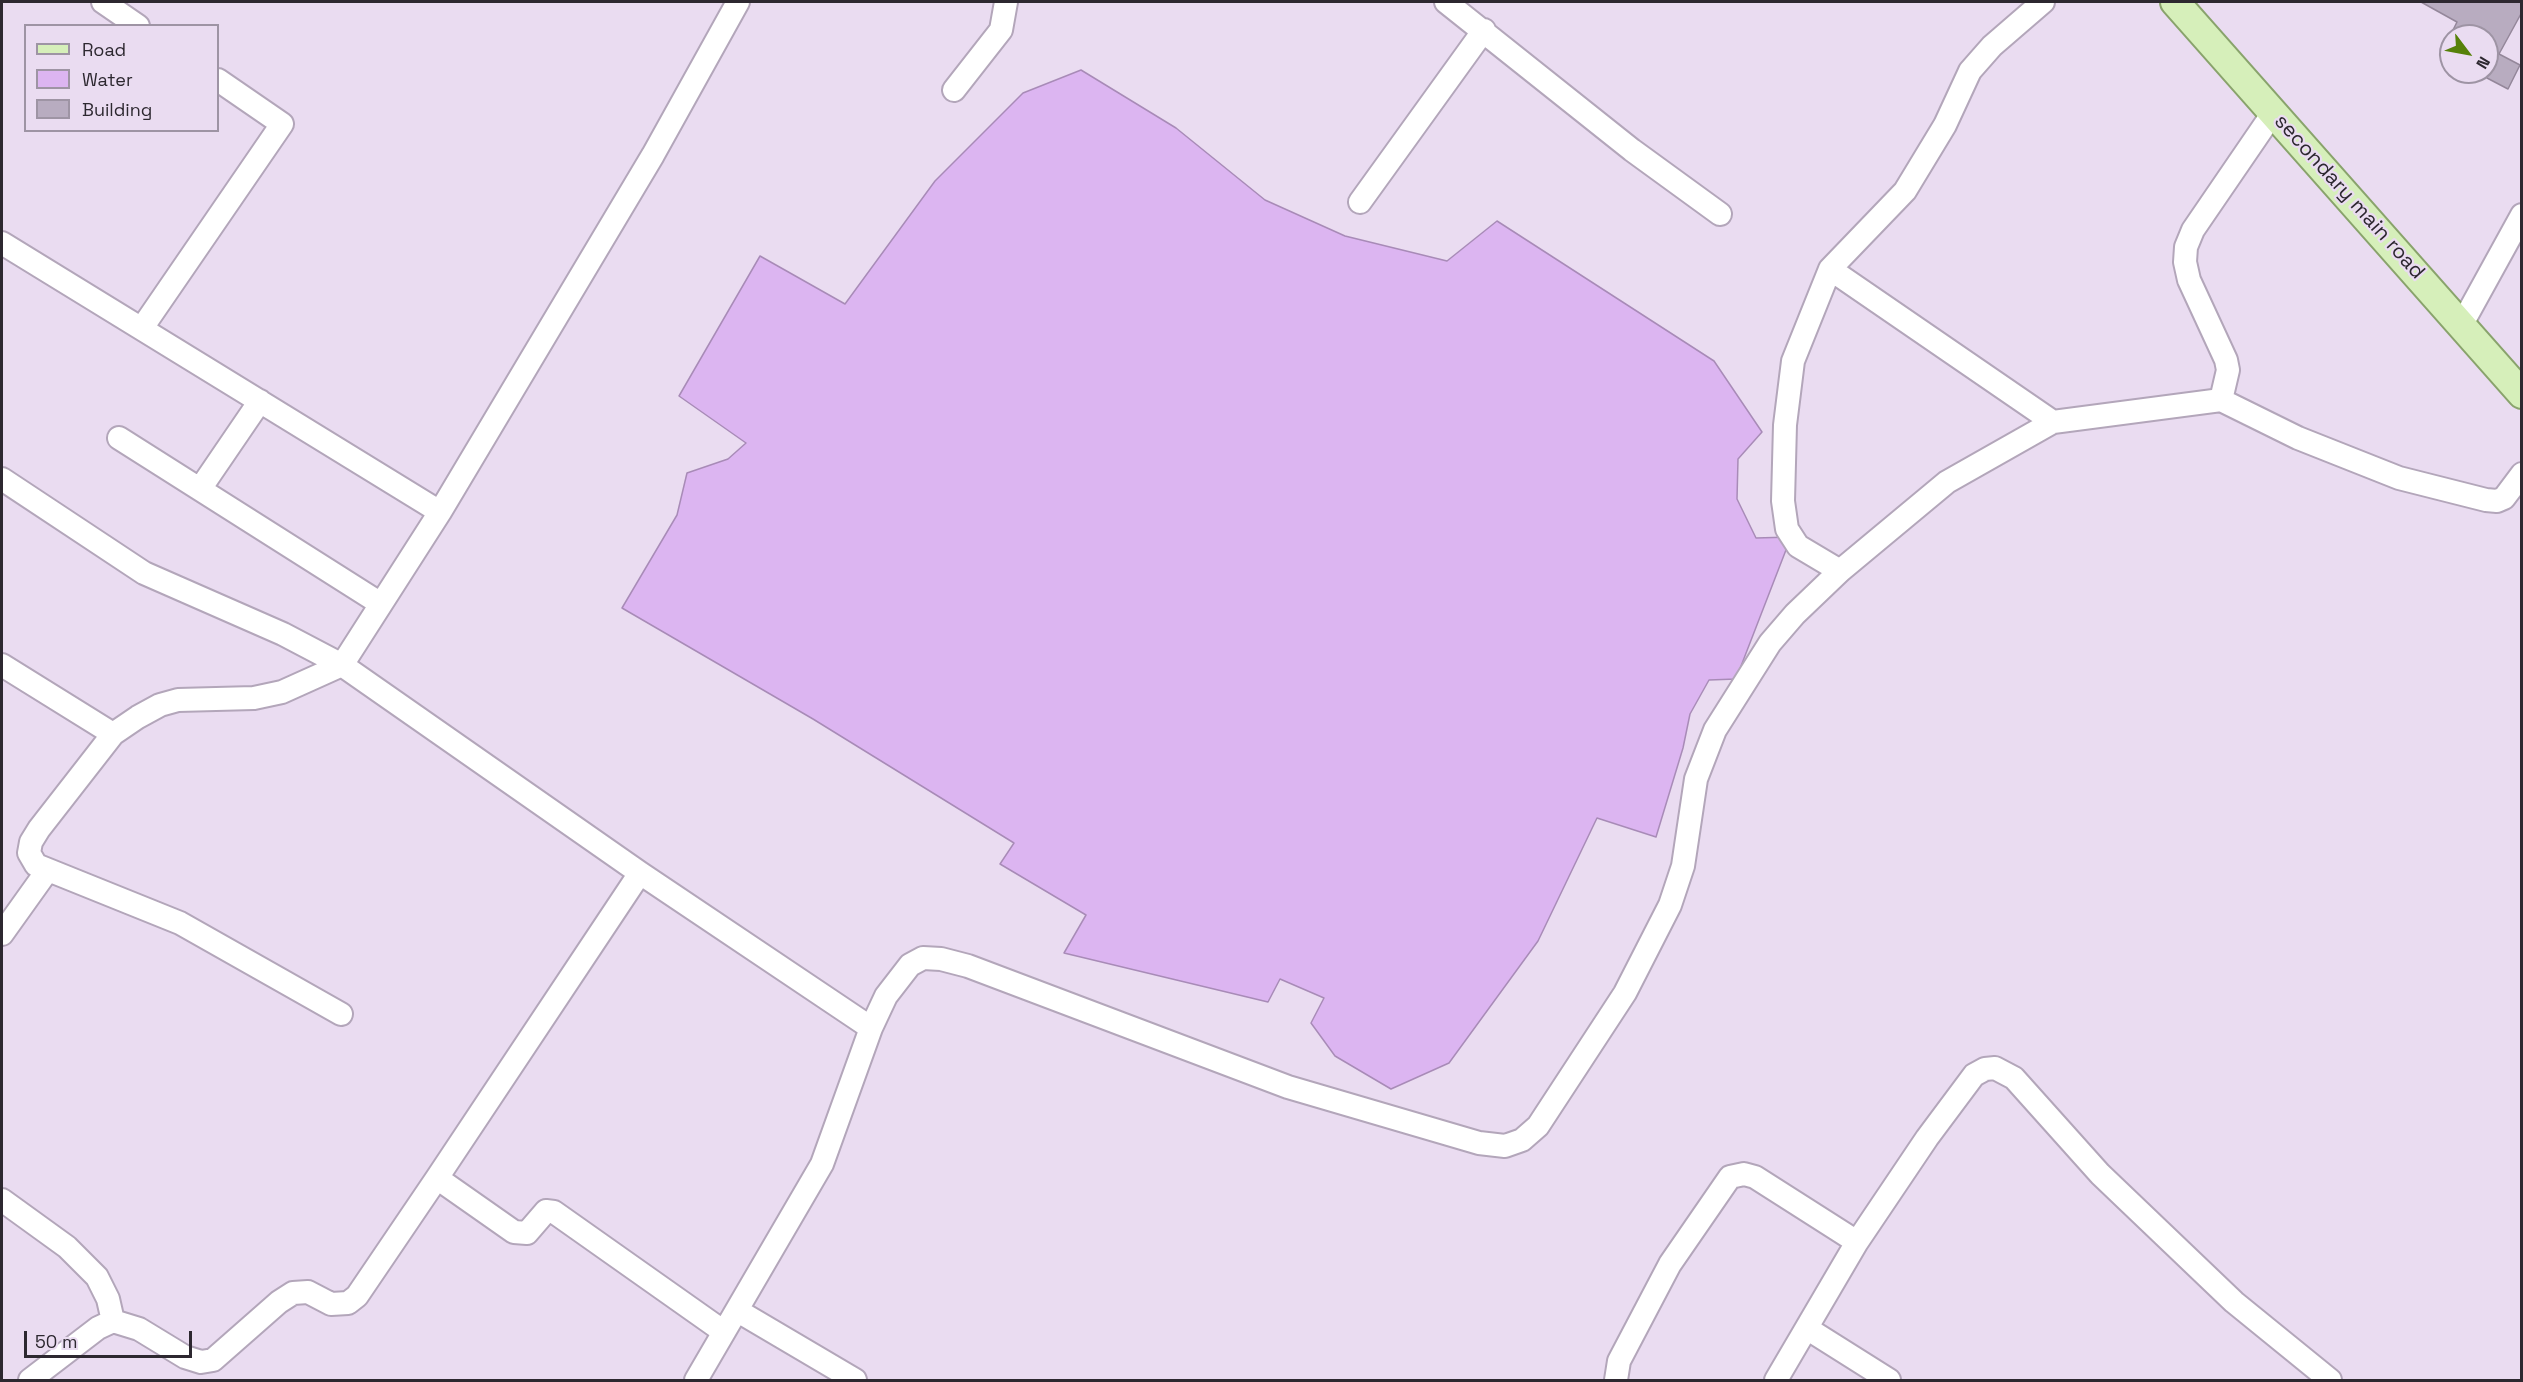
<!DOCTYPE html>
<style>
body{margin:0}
#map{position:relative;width:2523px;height:1382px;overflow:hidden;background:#eadcf1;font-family:"Space Grotesk",sans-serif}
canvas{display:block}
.frame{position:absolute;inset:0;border:3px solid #2d2830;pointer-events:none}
.legend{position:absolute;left:24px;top:24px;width:195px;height:108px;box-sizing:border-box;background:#eadcf1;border:2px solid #9e94a4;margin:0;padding:8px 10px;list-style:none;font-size:18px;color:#2d2830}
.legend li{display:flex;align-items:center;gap:12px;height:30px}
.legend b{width:30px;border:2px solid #9e94a4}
.north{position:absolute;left:2439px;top:24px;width:60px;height:60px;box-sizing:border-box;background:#eadcf1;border:2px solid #9e94a4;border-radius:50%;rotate:122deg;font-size:16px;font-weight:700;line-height:24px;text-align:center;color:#2d2830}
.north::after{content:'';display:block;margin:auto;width:21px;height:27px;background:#568109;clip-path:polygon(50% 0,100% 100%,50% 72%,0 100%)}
.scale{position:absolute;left:24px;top:1331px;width:168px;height:27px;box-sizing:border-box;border:3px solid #2d2830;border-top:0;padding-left:8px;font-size:18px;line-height:21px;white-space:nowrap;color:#2d2830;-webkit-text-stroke:4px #eadcf1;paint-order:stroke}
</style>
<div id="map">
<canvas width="2523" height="1382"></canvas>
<div class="frame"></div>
<ul class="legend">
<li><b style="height:8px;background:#d6efba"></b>Road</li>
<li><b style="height:16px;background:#dcb5f1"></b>Water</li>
<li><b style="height:16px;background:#b8acc0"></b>Building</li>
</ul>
<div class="north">N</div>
<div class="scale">50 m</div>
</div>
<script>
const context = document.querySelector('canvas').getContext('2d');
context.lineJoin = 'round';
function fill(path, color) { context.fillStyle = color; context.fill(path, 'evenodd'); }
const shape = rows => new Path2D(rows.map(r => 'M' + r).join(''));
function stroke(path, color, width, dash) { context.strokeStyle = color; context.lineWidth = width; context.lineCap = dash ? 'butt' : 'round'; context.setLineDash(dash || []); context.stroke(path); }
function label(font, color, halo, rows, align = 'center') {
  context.font = font + ' "Space Grotesk",sans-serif'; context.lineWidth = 4.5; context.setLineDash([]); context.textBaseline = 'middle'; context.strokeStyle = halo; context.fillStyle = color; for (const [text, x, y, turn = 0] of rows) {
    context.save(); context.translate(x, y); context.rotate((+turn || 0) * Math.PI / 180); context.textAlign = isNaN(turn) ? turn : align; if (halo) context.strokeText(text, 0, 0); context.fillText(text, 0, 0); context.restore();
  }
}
const water = shape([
 [1081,70,1176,128,1265,200,1345,236,1447,261,1497,221,1714,361,1762,432,1738,459,1737,499,1756,538,1791,537,1736,679,1709,680,1690,714,1683,748,1656,837,1597,818,1538,941,1449,1063,1391,1089,1335,1056,1311,1023,1324,998,1280,979,1268,1002,1064,953,1086,915,1000,864,1014,843,813,719,622,608,677,515,687,473,728,459,746,443,679,396,760,256,845,304,935,181,1023,93,1081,70]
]);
fill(water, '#dcb5f1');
stroke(water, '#a88bb7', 1.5);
const building = shape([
 [2421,2,2522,2,2522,12,2499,54,2520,65,2508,89,2487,78,2487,36,2450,36,2457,22,2421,2]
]);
fill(building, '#b8acc0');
stroke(building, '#94879a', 1.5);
const minor = shape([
 [103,2,138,26],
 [1446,2,1632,150,1720,214],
 [954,90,1001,30,1006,2],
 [1360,202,1484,30],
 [2,243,440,512],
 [1830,269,2053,422,2221,400,2298,438,2399,478,2486,500,2497,501,2504,498,2522,474],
 [2462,324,2522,215],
 [142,328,282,124,218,80],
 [2221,400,2228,370,2226,360,2189,280,2185,262,2186,247,2193,230,2273,113],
 [119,438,381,604],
 [2,479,144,573,283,634,342,665,640,873,871,1028,886,996,910,965,923,958,941,959,968,966,1288,1087,1479,1143,1505,1146,1522,1140,1538,1126,1625,993,1670,905,1683,866,1696,779,1715,730,1770,643,1795,614,1840,571,1947,482,2053,422],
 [200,489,260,401],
 [1840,571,1798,546,1787,529,1783,501,1785,425,1793,361,1830,269,1905,191,1945,125,1970,71,1992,46,2043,2],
 [2,665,113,734],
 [2,934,47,871],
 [341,1014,180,923,36,865,29,853,31,842,39,829,113,734,138,717,160,705,178,700,254,698,282,692,342,665,440,512,653,155,738,2],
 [437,1178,514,1232,527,1233,546,1211,554,1212,724,1332],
 [2,1200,67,1247,97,1277,108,1299,113,1321],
 [738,1311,855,1380],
 [1808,1329,1889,1380],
 [30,1380,98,1328,113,1321,139,1329,185,1357,201,1362,213,1360,279,1302,293,1293,308,1292,331,1304,348,1303,357,1296,437,1178,640,873],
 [696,1380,822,1164,871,1028],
 [1616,1380,1619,1361,1670,1264,1730,1177,1744,1174,1755,1177,1857,1242],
 [1776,1380,1857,1242,1927,1138,1974,1075,1985,1069,1995,1068,2014,1078,2100,1174,2234,1302,2330,1380]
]);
const major = shape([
 [2175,2,2522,394]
]);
stroke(minor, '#b3a6ba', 26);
stroke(major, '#89a36c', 32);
stroke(minor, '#fff', 22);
stroke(major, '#d6efba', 28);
label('21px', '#2d2830', '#eadcf1', [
 ["secondary main road",2349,197,48]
]);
</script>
